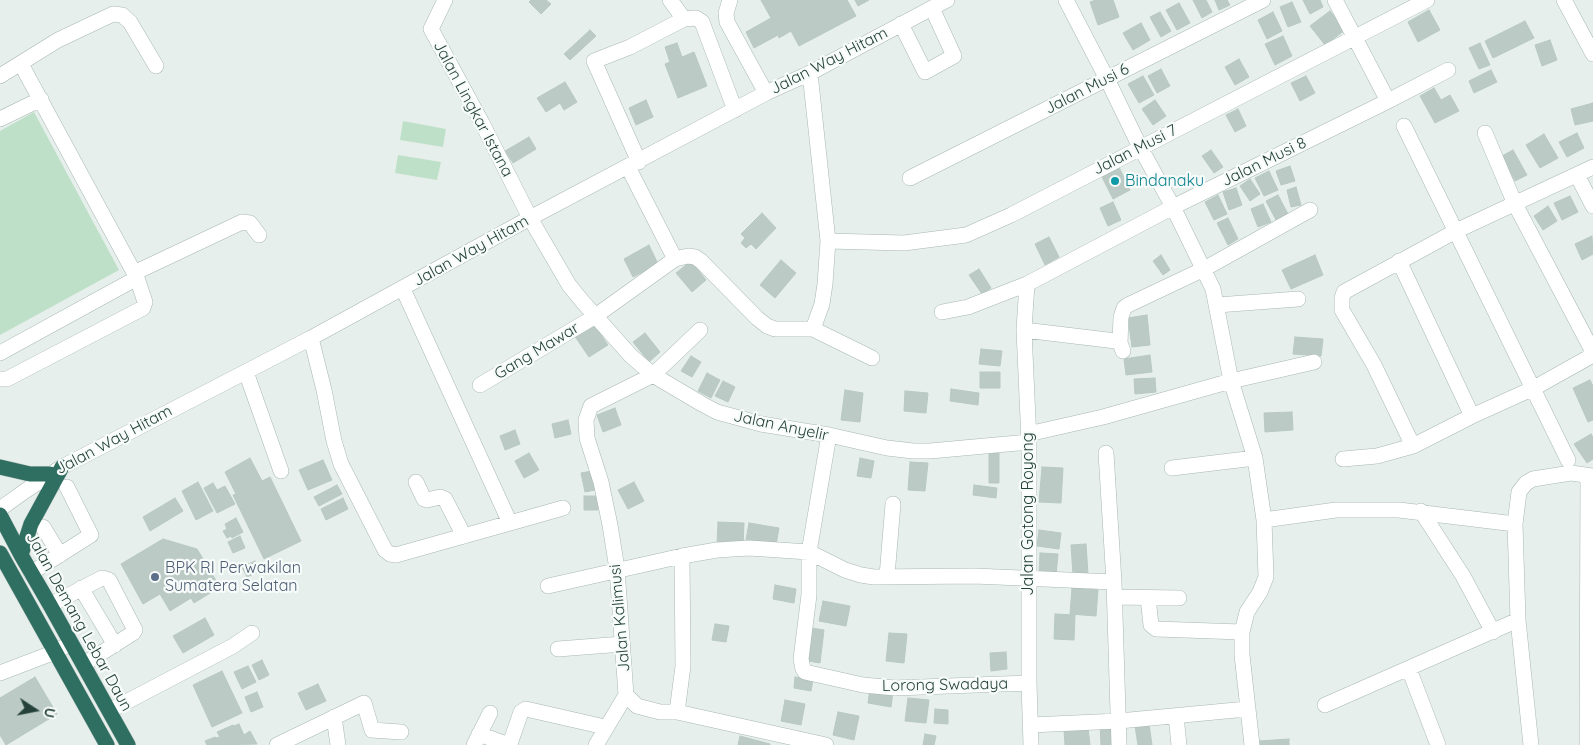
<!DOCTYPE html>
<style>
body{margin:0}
#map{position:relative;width:1593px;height:745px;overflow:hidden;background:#e6efeb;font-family:Quicksand,sans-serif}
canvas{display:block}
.north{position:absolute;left:10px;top:685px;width:50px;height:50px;-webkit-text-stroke:4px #f7fbf9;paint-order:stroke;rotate:101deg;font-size:14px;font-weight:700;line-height:20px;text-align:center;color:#24423a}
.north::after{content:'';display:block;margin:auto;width:18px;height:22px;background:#24423a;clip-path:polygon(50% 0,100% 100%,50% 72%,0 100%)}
</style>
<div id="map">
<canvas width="1593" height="745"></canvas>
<div class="north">U</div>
</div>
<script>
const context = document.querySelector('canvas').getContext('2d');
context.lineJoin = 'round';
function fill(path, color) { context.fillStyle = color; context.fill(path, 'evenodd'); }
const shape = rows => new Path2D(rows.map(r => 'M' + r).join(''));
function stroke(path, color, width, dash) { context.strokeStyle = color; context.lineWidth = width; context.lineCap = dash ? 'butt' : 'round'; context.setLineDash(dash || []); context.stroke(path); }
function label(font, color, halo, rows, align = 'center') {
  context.font = font + ' Quicksand,sans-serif'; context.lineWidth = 4.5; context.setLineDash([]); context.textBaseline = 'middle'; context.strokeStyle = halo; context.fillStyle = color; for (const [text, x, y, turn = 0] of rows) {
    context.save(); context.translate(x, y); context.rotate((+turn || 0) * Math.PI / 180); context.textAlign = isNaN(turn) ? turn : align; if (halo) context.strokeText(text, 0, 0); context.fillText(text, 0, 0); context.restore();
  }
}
fill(shape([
 [34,112,119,270,0,335,0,131],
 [403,121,446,129,443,147,400,140],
 [398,155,441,162,437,180,395,173]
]), '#bfe0c8');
const building = shape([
 [531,0,546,0,551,4,541,14,529,2,531,0],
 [761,0,847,0,856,16,799,46,791,31,779,38,778,35,754,48,746,32,771,18,761,0],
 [855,0,869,0,858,6,855,0],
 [1096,0,1113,0,1119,17,1098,25,1090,2,1096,0],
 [1193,0,1206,0,1212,12,1202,18,1193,0],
 [1215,0,1227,0,1230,5,1219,10,1215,0],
 [1303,0,1320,0,1323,7,1310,14,1303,0],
 [1292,2,1301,22,1288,27,1280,7,1292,2],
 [1179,3,1190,23,1177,30,1166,10,1179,3],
 [1429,10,1440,30,1418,42,1408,22,1429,10],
 [1330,11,1345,30,1325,45,1310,26,1330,11],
 [1160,12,1171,31,1161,37,1150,17,1160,12],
 [1273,12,1282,31,1267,39,1258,20,1273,12],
 [1525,21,1534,38,1493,58,1485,41,1525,21],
 [1141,23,1150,40,1133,50,1123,33,1141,23],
 [590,30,596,36,570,60,564,54,590,30],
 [1283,36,1292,56,1275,65,1265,44,1283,36],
 [1550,40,1557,60,1542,66,1535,45,1550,40],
 [677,43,682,57,694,52,707,86,678,98,665,64,670,62,665,47,677,43],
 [1480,43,1490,65,1479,69,1469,48,1480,43],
 [1239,59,1249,77,1235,85,1225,67,1239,59],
 [1161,69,1170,86,1157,93,1148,76,1161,69],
 [1491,70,1497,82,1474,93,1469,81,1491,70],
 [1143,76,1154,95,1139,103,1128,84,1143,76],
 [1306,76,1315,93,1300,101,1291,83,1306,76],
 [565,82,577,102,564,110,560,103,546,112,537,98,565,82],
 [1434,88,1441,100,1450,95,1459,111,1435,123,1420,96,1434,88],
 [646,100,653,117,636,125,629,108,646,100],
 [1155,100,1166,116,1153,125,1142,109,1155,100],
 [1593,103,1593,121,1575,125,1571,109,1593,103],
 [1238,109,1246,126,1235,132,1226,115,1238,109],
 [1577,133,1584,148,1567,157,1559,142,1577,133],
 [1544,134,1558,158,1540,168,1526,145,1544,134],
 [529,137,536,149,513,163,505,151,529,137],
 [1211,150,1223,167,1214,173,1202,156,1211,150],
 [1513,150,1527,175,1515,181,1502,156,1513,150],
 [1118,165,1130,190,1113,199,1100,173,1118,165],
 [1290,166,1295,181,1281,185,1276,171,1290,166],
 [1269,171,1278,190,1264,196,1255,178,1269,171],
 [1250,179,1260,194,1250,201,1240,186,1250,179],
 [1296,187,1301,205,1291,207,1287,190,1296,187],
 [1236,188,1242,205,1229,210,1223,192,1236,188],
 [1218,195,1227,214,1214,220,1205,202,1218,195],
 [1278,195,1288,214,1276,220,1266,201,1278,195],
 [1570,196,1578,212,1562,220,1554,203,1570,196],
 [1113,202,1121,220,1108,226,1100,208,1113,202],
 [1263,204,1271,222,1258,227,1251,209,1263,204],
 [1548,206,1557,221,1543,230,1534,216,1548,206],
 [762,213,776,228,756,249,751,244,746,248,741,243,745,238,741,234,762,213],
 [1228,218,1238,239,1228,245,1217,223,1228,218],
 [1592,236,1593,254,1582,260,1575,244,1592,236],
 [1049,237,1059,257,1045,265,1035,244,1049,237],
 [649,245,658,264,633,277,624,259,649,245],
 [1161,255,1170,270,1163,275,1153,261,1161,255],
 [1315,255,1323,275,1291,289,1282,270,1315,255],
 [781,260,796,273,775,298,760,285,781,260],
 [691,261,706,280,692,292,676,273,691,261],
 [979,269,991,288,982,294,969,275,979,269],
 [1147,315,1150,345,1132,347,1128,318,1147,315],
 [593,323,608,345,589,357,574,335,593,323],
 [645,333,660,352,649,362,633,342,645,333],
 [1295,337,1323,339,1321,356,1293,354,1295,337],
 [981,349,1002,351,1000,366,979,364,981,349],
 [1150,355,1152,372,1126,375,1124,359,1150,355],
 [691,356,701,362,692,377,681,371,691,356],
 [980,372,1000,372,1000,388,980,388,980,372],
 [707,373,720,380,711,398,698,391,707,373],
 [1155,378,1156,392,1135,394,1134,379,1155,378],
 [1590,380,1593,386,1593,420,1588,422,1573,388,1590,380],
 [723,381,735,387,728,402,715,396,723,381],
 [951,389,979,393,978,405,950,401,951,389],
 [845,390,863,393,860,422,841,420,845,390],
 [905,391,928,393,926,413,904,411,905,391],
 [615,408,621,425,603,432,597,415,615,408],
 [1292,412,1293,430,1265,432,1264,413,1292,412],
 [568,420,571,434,555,438,552,424,568,420],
 [515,430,520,444,505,450,500,436,515,430],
 [1591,434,1593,437,1593,459,1587,463,1574,444,1591,434],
 [529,453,539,470,524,478,515,461,529,453],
 [989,453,999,453,999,483,989,483,989,453],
 [250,458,262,481,270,477,301,541,264,559,233,495,236,494,225,472,250,458],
 [860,458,874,461,871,478,857,476,860,458],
 [323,460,332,480,308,490,299,470,323,460],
 [910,462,928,463,925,491,908,490,910,462],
 [1042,467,1063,468,1061,503,1039,502,1042,467],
 [592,471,595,490,585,492,581,473,592,471],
 [198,482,213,511,196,520,182,491,198,482],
 [634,482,644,501,628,509,618,490,634,482],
 [213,483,217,490,225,486,235,504,217,513,204,488,213,483],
 [337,485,342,494,319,506,314,497,337,485],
 [974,485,997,488,996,498,973,495,974,485],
 [584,496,598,496,598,510,584,510,584,496],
 [175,498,183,511,150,531,143,517,175,498],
 [343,498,348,509,326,520,321,509,343,498],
 [236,518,243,532,232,538,231,536,227,538,223,531,227,529,225,524,236,518],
 [718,522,744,523,743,546,717,545,718,522],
 [749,523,779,528,776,545,746,540,749,523],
 [1039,530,1061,533,1059,549,1037,546,1039,530],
 [240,536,245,548,233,553,228,542,240,536],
 [163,539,197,549,220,587,194,603,191,598,170,611,160,594,143,604,121,564,163,539],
 [1086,544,1088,574,1073,575,1071,545,1086,544],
 [1040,553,1058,554,1056,575,1039,574,1040,553],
 [255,561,260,571,247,577,242,567,255,561],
 [775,585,796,589,794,603,773,599,775,585],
 [1072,588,1098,590,1096,616,1070,614,1072,588],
 [823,601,850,606,846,626,819,621,823,601],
 [1055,614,1075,615,1074,640,1054,639,1055,614],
 [205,618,214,635,183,653,173,636,205,618],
 [715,624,729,626,726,642,712,640,715,624],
 [812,628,824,630,820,663,808,661,812,628],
 [889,633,907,634,904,663,886,661,889,633],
 [1006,652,1007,669,991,671,990,653,1006,652],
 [262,660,269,675,259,680,252,665,262,660],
 [248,666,256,682,242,689,234,672,248,666],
 [222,671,242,713,212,727,193,685,222,671],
 [35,677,57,714,6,745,0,735,0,698,35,677],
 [795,677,813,680,811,691,794,688,795,677],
 [318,684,326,701,306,710,298,693,318,684],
 [870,689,893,692,891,707,868,703,870,689],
 [257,692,263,707,251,712,245,697,257,692],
 [908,698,929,700,926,723,905,721,908,698],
 [785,700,805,704,801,725,781,721,785,700],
 [935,709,948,710,948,724,934,723,935,709],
 [838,712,859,716,854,740,833,735,838,712],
 [239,724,244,735,250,731,257,744,207,745,205,741,215,737,216,738,220,737,217,732,233,725,234,726,239,724],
 [1117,724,1117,745,1101,745,1100,725,1117,724],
 [1149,724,1152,745,1138,745,1135,726,1149,724],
 [1088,728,1090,745,1065,745,1064,730,1088,728],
 [925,734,936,736,934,745,923,745,925,734],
 [740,736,770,744,770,745,738,745,740,736],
 [1289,739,1289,745,1259,745,1259,741,1289,739]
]);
fill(building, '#bbcac4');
stroke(building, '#b8c9c2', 1);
const minor = shape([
 [445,0,431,29,482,123,530,218,569,285,582,301,631,356,653,375,702,404,717,412,761,424,829,435,887,448,913,451,930,451,1029,442],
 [670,0,684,19,696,18,702,22,735,110],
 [730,0,726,13,727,22,766,93],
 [1066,0,1107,79,1140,147,1173,207,1213,289,1231,381,1255,458,1264,520,1266,577,1260,592,1247,612,1242,632,1242,655,1252,745],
 [1335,0,1388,101],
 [1564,0,1593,54],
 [901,24,925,72,954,56,932,8],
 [0,76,58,40,113,14,122,15,130,22,156,66],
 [0,119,41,99],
 [1404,126,1568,460],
 [1485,133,1515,204,1593,352],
 [639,162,594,61,630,47,684,19],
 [628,167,675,259],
 [1577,175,1593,206],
 [910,178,1263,0],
 [828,241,904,243,966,235,1011,215,1427,0],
 [1399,261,1472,416],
 [134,273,242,222,250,223,259,235],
 [1027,284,1024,330,1029,442,1029,683,1031,745],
 [1217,305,1298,299],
 [942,312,968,307,1027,284,1173,207,1388,101,1448,70],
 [813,329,872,358],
 [700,330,653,375,591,406,586,420,587,438,601,482,610,525,617,569,626,695,637,706,660,712,677,712,826,745],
 [1024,330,1116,341,1120,343,1123,351],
 [311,338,324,390,334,441,341,464,385,550,390,554,396,555,510,523,403,289],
 [1120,343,1121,317,1124,308,1128,305,1204,269,1310,210],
 [0,353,137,278],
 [246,372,281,471],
 [0,379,7,379,143,308,145,302,137,278,21,64],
 [480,385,594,317,675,259,688,256,695,257,701,261,757,318,767,326,775,329,813,329,822,304,825,284,828,241,810,73],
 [1028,434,1103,417,1231,381,1314,362],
 [829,435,809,552,809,595,801,659,803,669,805,672,863,685,895,688,1029,683],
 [1413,446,1374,365,1342,310,1342,298,1344,292,1456,231,1593,167],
 [1106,453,1114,582,1119,745],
 [1343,459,1377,456,1413,446,1472,416,1534,388,1593,355],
 [1172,468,1255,458],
 [416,482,424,499,427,500,440,497,445,499,464,536],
 [0,509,25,491,62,467,311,338,530,218,766,93,810,73,947,0],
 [1421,511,1463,576,1493,632],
 [1264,520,1336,510,1399,510,1515,524],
 [510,523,563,508],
 [43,527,60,555],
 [31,573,91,535,67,487],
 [887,576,893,504],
 [548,586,682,556,717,550,749,548,809,552,845,570,861,575,874,577,974,576,1114,582],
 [81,588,115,645],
 [1115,597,1179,598],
 [1148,598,1151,625,1156,629,1242,632],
 [50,605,102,578,109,580,135,630,133,633,84,664],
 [558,649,623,644],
 [1409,669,1438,745],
 [0,673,55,652,71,643],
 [1325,705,1518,620],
 [109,711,233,646,252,633],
 [677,712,683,666,682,556],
 [1176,716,1179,745],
 [334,717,338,745],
 [1030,725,1119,721,1247,709],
 [479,734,506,744,510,744,521,712,526,709,605,727],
 [277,745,364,703,372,730,401,732],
 [474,745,490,713],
 [596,745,626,695],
 [1531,745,1518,620,1515,524,1519,492,1526,483,1533,479,1571,473,1593,476],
 [1587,745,1588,476]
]);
const highway = shape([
 [0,467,30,474,50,474],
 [0,515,21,555,50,605,128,745],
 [0,553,107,745],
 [21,555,31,524,62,467]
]);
stroke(minor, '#a8b8b2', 16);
stroke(highway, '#c2cac8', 16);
stroke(minor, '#fff', 15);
stroke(highway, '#2f6f62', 15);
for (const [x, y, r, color] of [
 [1115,181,5,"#0f9aa8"],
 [155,577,5,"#5c6f8a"]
]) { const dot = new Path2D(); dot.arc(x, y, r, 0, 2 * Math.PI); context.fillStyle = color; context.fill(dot); stroke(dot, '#f7fbf9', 2); }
label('16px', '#24423a', '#f7fbf9', [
 ["Jalan Way Hitam",829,61,-27],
 ["Jalan Musi 6",1087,89,-27],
 ["Jalan Lingkar Istana",473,109,62],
 ["Jalan Musi 7",1135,150,-27],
 ["Jalan Musi 8",1264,162,-26],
 ["Jalan Way Hitam",471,251,-29],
 ["Gang Mawar",537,351,-31],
 ["Jalan Anyelir",781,426,12],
 ["Jalan Way Hitam",114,440,-28],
 ["Jalan Gotong Royong",1028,514,-90],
 ["Jalan Kalimusi",620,618,-95],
 ["Jalan Demang Lebar Daun",79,622,61],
 ["Lorong Swadaya",945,685,-1]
]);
label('16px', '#0d838f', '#f7fbf9', [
 ["Bindanaku",1125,181]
], 'left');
label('16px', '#4e5e75', '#f7fbf9', [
 ["BPK RI Perwakilan",165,568],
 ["Sumatera Selatan",165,586]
], 'left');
</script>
